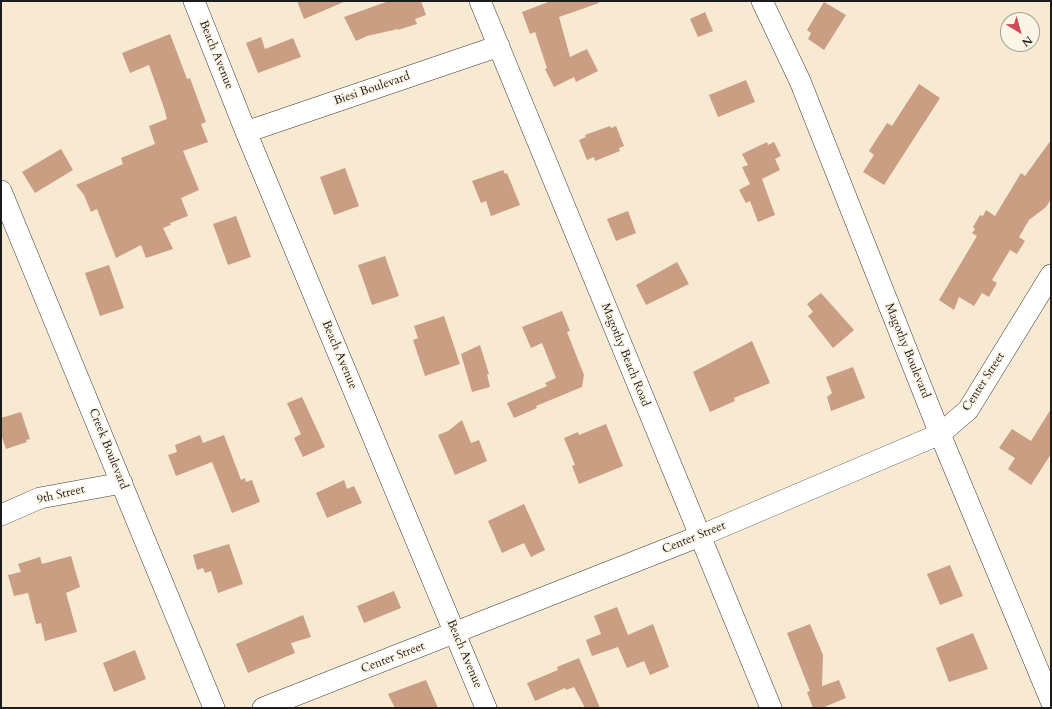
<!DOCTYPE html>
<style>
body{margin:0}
#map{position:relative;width:1052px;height:709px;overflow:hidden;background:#f8e9d2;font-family:Cardo,serif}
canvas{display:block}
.frame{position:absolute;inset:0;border:2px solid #1c1c1c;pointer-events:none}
.north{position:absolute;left:1000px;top:12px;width:40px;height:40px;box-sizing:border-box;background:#fcf5e5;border:1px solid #a29e95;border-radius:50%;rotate:143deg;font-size:11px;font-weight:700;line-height:16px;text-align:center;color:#1c1c1c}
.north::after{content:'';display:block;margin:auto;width:14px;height:18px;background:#d1495b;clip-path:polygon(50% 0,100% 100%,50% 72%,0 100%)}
</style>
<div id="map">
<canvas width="1052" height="709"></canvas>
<div class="frame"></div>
<div class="north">N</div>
</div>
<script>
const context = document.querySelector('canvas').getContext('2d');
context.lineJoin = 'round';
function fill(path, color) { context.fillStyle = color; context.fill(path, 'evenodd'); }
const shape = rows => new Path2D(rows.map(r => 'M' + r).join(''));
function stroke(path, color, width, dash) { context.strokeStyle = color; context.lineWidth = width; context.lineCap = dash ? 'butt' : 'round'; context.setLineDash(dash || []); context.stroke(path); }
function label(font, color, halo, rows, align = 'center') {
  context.font = font + ' Cardo,serif'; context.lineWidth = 3.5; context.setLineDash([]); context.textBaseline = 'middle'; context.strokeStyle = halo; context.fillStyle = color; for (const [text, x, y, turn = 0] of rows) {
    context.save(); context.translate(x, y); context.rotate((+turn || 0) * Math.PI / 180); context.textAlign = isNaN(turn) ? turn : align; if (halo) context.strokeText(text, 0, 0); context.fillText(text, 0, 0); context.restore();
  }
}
fill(shape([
 [297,1,346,1,304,19],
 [389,1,421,1,426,15,415,19,417,24,398,30,398,29,367,36,356,41,344,17],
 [551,1,599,1,599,3,559,17,570,57,587,49,598,71,576,82,574,77,554,87,545,69,547,68,535,32,530,34,522,12],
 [824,2,846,15,824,50,808,39,811,33,807,30],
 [705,12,713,31,698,37,690,19],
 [170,34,187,79,190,78,206,122,201,124,208,142,183,151,199,190,181,198,188,216,170,223,171,225,163,228,173,249,146,258,141,245,116,258,97,209,91,212,84,195,76,185,123,164,121,158,155,144,149,126,167,119,164,108,149,65,130,73,122,53],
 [261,37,265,49,293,38,301,57,258,73,246,43],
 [746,80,755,102,718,117,709,95],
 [919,84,940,98,884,185,863,172,874,155,869,151,887,123,892,126],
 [610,126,611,128,616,126,624,146,619,148,620,151,595,161,594,157,587,160,579,140,586,137,585,135],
 [1051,140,1051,199,1046,207,1029,220,1019,237,1025,241,1017,254,1010,250,992,280,997,283,989,297,982,293,974,306,959,297,954,310,939,300,977,236,972,233,975,229,973,227,980,215,983,216,986,210,995,216,1021,173,1025,176],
 [767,142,768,145,774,142,781,156,775,159,780,170,762,179,775,215,758,222,750,201,746,203,739,190,750,184,742,167,748,165,742,154],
 [61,149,73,170,35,193,22,172],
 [345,168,359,206,334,215,320,177],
 [503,170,505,174,507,173,520,205,491,216,486,201,481,203,472,181],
 [628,211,636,233,616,241,607,219],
 [236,216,251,257,228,265,213,224],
 [385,256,399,296,372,305,358,265],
 [677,262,689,284,646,305,636,285],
 [109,265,124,308,100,316,85,273],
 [821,293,854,330,833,348,808,316,813,312,807,304],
 [562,311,570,331,567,332,584,375,582,387,536,406,537,408,514,418,507,403,547,386,545,383,556,378,542,343,531,348,522,327],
 [444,316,460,364,425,376,413,340,418,338,414,326],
 [752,341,770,383,734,398,735,401,710,412,693,372],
 [480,345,489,374,487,374,490,387,472,392,461,354],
 [853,367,865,398,831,411,827,397,832,393,826,377],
 [302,397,325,447,303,457,294,438,301,434,287,403],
 [1051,409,1051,454,1031,485,1008,469,1015,458,999,448,1012,429,1031,441],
 [21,412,30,439,26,440,27,442,6,449,1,434,1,418],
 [462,420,471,443,479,440,487,461,455,475,438,435,448,431],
 [606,424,623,466,579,484,572,466,575,465,564,438,578,432,579,435],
 [200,435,203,443,224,435,241,480,245,478,246,482,252,480,260,502,232,513,212,462,176,476,168,455,177,452,175,445],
 [344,480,347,489,354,486,362,503,327,518,316,493],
 [524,504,545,550,531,557,524,543,502,553,488,521],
 [229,544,243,584,218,593,211,571,205,573,203,568,197,570,193,555],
 [71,556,80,587,66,593,77,632,45,641,41,623,36,624,28,593,14,596,8,575,21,572,18,564,40,557,42,564],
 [950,565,963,596,940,605,927,574],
 [394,591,401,608,364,623,357,606],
 [617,607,628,635,653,624,669,667,650,675,644,661,627,668,618,647,592,656,586,640,601,634,594,616],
 [303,615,311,637,291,643,295,653,248,673,236,644],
 [810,624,823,655,822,686,839,680,846,698,822,708,813,708,807,692,810,691,787,633],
 [973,633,988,669,949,682,936,648],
 [135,650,146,679,114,692,103,663],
 [579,658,600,708,585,708,574,687,566,690,565,688,535,701,527,683,558,670,557,667],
 [426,680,438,708,395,708,388,694]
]), '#c99e83');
const minor = shape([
 [194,1,246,132,486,708],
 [480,1,771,708],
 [762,1,800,81,940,434,1051,701],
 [246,132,499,46],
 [1,191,214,708],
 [1,515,40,498,122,483],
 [263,708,700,536,940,434,968,410,1051,275]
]);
stroke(minor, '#3d3b37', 22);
stroke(minor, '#fff', 21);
label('12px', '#1c1c1c', '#fcf5e5', [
 ["Beach Avenue",216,55,68],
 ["Biesi Boulevard",372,89,-19],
 ["Magothy Boulevard",907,351,68],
 ["Beach Avenue",339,355,67],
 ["Magothy Beach Road",625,355,68],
 ["Center Street",984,382,-57],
 ["Creek Boulevard",108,449,68],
 ["9th Street",61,495,-13],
 ["Center Street",694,538,-22],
 ["Beach Avenue",464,654,67],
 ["Center Street",393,658,-21]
]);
</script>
